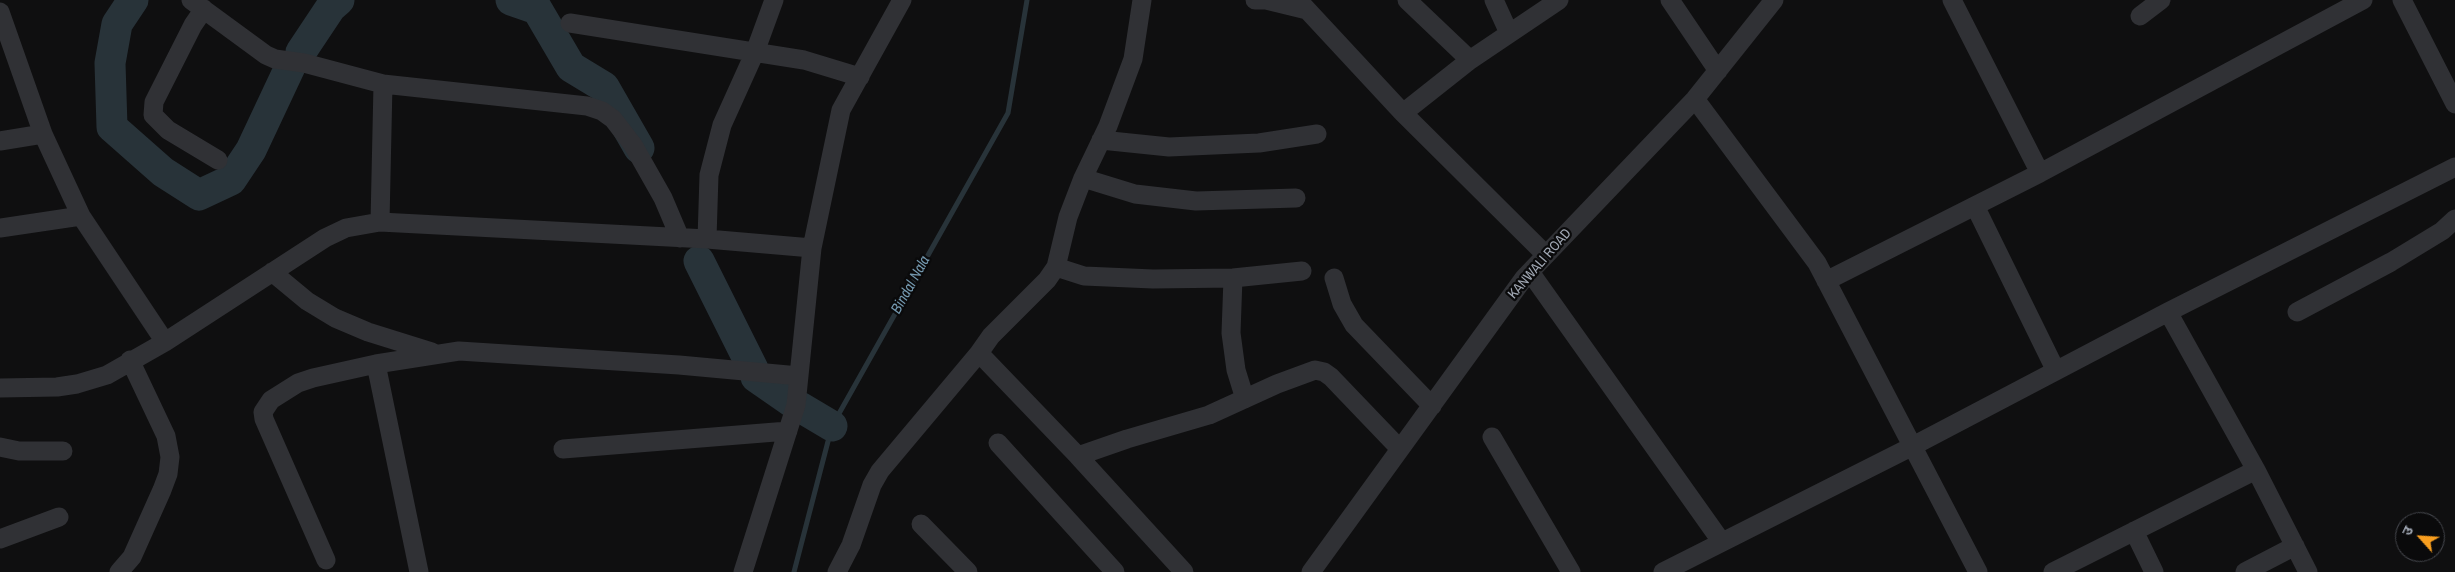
<!DOCTYPE html>
<meta charset="utf-8">
<style>
body{margin:0}
#map{position:relative;width:2455px;height:572px;overflow:hidden;background:#0f0f10;font-family:"Archivo Narrow","Noto Sans Devanagari",sans-serif}
canvas{display:block}
.north{position:absolute;left:2395px;top:512px;width:50px;height:50px;box-sizing:border-box;background:#0a0a0b;border:1px solid #46484e;border-radius:50%;rotate:296deg;font-size:14px;font-weight:700;line-height:20px;text-align:center;color:#9fa6b2}
.north::after{content:'';display:block;margin:auto;width:18px;height:22px;background:#f89e1f;clip-path:polygon(50% 0,100% 100%,50% 72%,0 100%)}
</style>
<div id="map">
<canvas width="2455" height="572"></canvas>
<div class="north">उ</div>
</div>
<script>
const context = document.querySelector('canvas').getContext('2d');
context.lineJoin = 'round';
const shape = rows => new Path2D(rows.map(r => 'M' + r).join(''));
function stroke(path, color, width, dash) { context.strokeStyle = color; context.lineWidth = width; context.lineCap = dash ? 'butt' : 'round'; context.setLineDash(dash || []); context.stroke(path); }
function label(font, color, halo, rows, align = 'center') {
  context.font = font + ' "Archivo Narrow",sans-serif'; context.lineWidth = 4.5; context.setLineDash([]); context.textBaseline = 'middle'; context.strokeStyle = halo; context.fillStyle = color; for (const [text, x, y, turn = 0] of rows) {
    context.save(); context.translate(x, y); context.rotate((+turn || 0) * Math.PI / 180); context.textAlign = isNaN(turn) ? turn : align; if (halo) context.strokeText(text, 0, 0); context.fillText(text, 0, 0); context.restore();
  }
}
stroke(shape([
 [794,572,832,426,1008,113,1027,0]
]), '#283339', 5);
stroke(shape([
 [133,0,117,24,110,63,112,127,163,172,199,195,231,180,251,150,290,67],
 [511,0,537,9,571,67,604,87,639,148],
 [301,52,331,7,339,0],
 [699,261,753,369],
 [756,377,792,402],
 [800,407,832,426]
]), '#283339', 31);
stroke(shape([
 [191,0,266,55,275,59,304,63,383,84,587,106,602,111,613,119,633,145,663,198,680,238],
 [1142,0,1133,59,1108,126,1083,178,1068,217,1056,267,1047,280,991,336,979,353,1078,456,1184,572],
 [1255,0,1266,0,1307,10],
 [1298,0,1403,113,1546,255],
 [1407,0,1470,60],
 [1494,0,1509,33],
 [1670,0,1718,71],
 [1952,0,2040,173],
 [2402,0,2455,104],
 [204,9,193,25,154,102,153,115,168,130,218,160],
 [0,12,43,134,81,216,165,342],
 [2140,16,2161,0],
 [570,23,804,60,860,77],
 [1695,99,1817,263,1978,572],
 [1403,113,1470,60,1559,0],
 [1101,140,1169,147,1259,143,1317,134],
 [0,141,43,134],
 [1083,178,1135,194,1196,201,1296,198],
 [1975,206,2056,371],
 [380,222,383,84],
 [0,228,81,216],
 [707,239,709,175,722,125,755,52,774,0],
 [1056,267,1084,276,1153,279,1233,278,1302,271],
 [272,272,307,301,335,318,368,332,432,352],
 [1530,272,1721,541],
 [1233,278,1231,333,1236,370,1245,399],
 [1334,278,1342,304,1354,325,1432,406],
 [1826,281,2040,173,2363,0],
 [2168,312,2256,470,2308,572],
 [2297,312,2391,262,2442,231,2455,219],
 [376,364,419,572],
 [0,388,57,387,77,384,107,375,165,342,325,238,346,228,380,222,707,239,812,248],
 [1492,437,1571,572],
 [998,443,1115,572],
 [0,447,19,451,63,451],
 [563,449,788,431],
 [1078,456,1127,439,1209,415,1277,384,1315,370,1324,372,1331,377,1400,449],
 [921,524,968,572],
 [2134,531,2154,572],
 [0,539,59,517],
 [326,560,264,419,263,412,271,400,298,383,313,378,376,364,459,351,679,365,799,376],
 [119,572,132,557,162,490,168,474,170,457,166,436,130,360],
 [743,572,796,405,812,248,841,110,902,0],
 [837,572,851,545,872,485,880,471,979,353],
 [1311,572,1524,278,1695,99,1774,0],
 [1663,572,1911,447,2168,312,2455,167],
 [2053,572,2256,470],
 [2245,572,2295,546]
]), '#303135', 19);
label('14px', '#9fa6b2', '#0a0a0b', [
 ["KANWALI ROAD",1540,264,-49]
]);
label('italic 15px', '#7498af', '#0a0a0b', [
 ["Bindal Nala",911,285,-61]
]);
</script>
